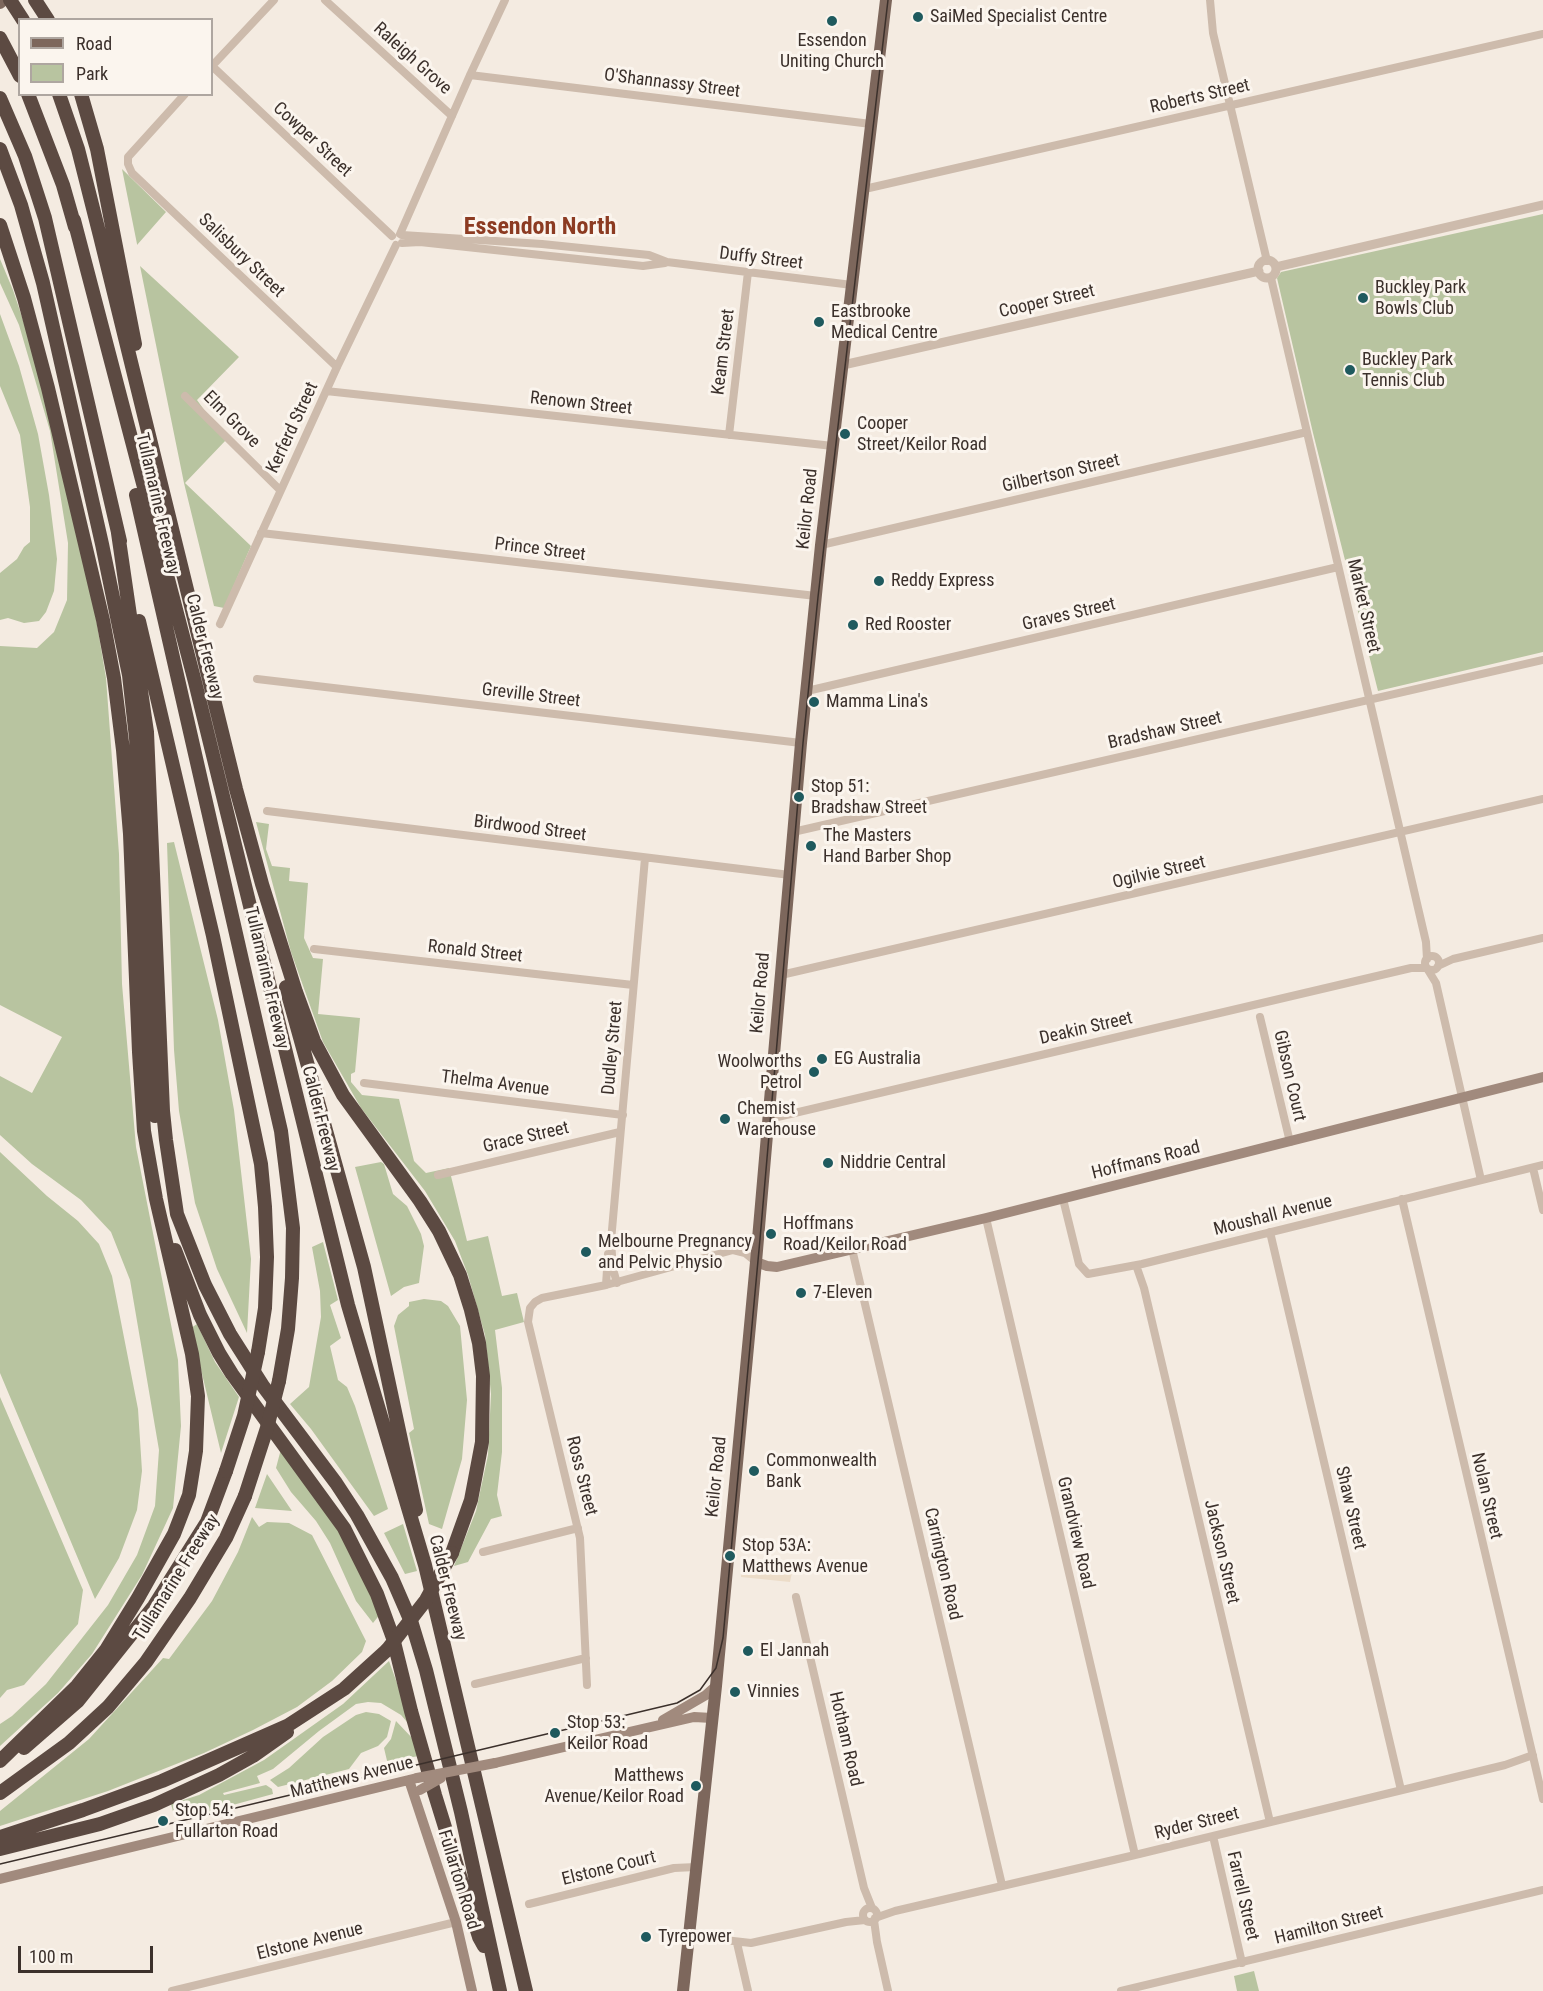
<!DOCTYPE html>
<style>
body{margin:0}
#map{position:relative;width:1543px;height:1991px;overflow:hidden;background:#f4ebe1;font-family:"Roboto Condensed",sans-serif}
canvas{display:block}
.legend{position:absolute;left:18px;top:18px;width:195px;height:78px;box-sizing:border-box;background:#fbf5ee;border:2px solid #aea6a0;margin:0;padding:8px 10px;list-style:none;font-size:18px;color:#3b302b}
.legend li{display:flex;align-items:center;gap:12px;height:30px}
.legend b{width:30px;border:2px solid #aea6a0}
.scale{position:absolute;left:18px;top:1946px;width:135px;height:27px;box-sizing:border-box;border:3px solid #3b302b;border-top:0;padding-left:8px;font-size:18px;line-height:21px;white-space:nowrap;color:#3b302b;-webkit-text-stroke:4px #fbf5ee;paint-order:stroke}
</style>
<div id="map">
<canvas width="1543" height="1991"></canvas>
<ul class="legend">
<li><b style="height:8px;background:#7d675c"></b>Road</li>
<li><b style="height:16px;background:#b8c4a0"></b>Park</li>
</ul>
<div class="scale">100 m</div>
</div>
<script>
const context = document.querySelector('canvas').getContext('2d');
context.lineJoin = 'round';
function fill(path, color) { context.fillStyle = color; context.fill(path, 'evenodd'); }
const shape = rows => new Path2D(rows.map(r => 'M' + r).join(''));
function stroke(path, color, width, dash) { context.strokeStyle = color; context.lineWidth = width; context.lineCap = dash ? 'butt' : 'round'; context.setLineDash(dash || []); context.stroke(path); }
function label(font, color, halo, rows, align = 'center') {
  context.font = font + ' "Roboto Condensed",sans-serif'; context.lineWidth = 6; context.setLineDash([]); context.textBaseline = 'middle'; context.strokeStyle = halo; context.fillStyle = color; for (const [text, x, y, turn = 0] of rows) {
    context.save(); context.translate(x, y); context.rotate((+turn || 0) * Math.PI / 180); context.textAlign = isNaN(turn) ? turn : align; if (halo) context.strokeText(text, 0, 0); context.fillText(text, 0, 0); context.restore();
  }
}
fill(shape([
 [122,169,166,212,137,245,137,244],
 [1543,214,1543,652,1378,691,1313,433,1277,278,1281,272],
 [0,259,13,290,38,365,90,583,106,678,119,854,122,984,136,1147,178,1360,181,1426,173,1508,142,1575,92,1654,58,1693,0,1746,0,1724,12,1716,46,1684,108,1605,137,1555,155,1506,159,1450,130,1280,111,1232,81,1200,32,1164,0,1135,0,1076,32,1093,62,1037,0,1005,0,646,37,648,54,632,67,600,68,543,50,431,19,325,0,283],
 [140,266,239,357,197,400,226,440,185,483,251,546,224,608,214,606,184,483],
 [0,314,19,366,38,434,49,495,57,559,54,591,46,612,39,621,24,623,8,618,0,620,0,573,17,559,24,547,30,542,30,507,20,435,0,386],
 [256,822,269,824,266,849,272,866,290,868,289,881,308,883,304,938,313,958,323,959,318,1014,360,1018,355,1072,351,1074,351,1082,362,1095,399,1099,414,1161,426,1173,449,1168,467,1241,488,1236,502,1296,517,1293,524,1322,495,1330,502,1388,502,1452,497,1495,502,1516,491,1519,468,1562,454,1566,476,1511,488,1455,491,1394,485,1335,468,1275,455,1241,425,1191,361,1108,323,1042,291,952],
 [174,842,218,1020,234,1110,251,1259,247,1333,217,1269,195,1203,179,1111,174,1050,167,843],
 [0,1152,47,1196,78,1221,99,1244,112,1276,138,1409,142,1471,137,1510,119,1558,95,1599,0,1373],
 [381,1162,384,1164,393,1194,407,1206,421,1234,424,1246,419,1283,404,1287,391,1296,355,1167],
 [323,1242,338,1300,330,1305,341,1338,330,1346,338,1380,347,1387,355,1406,388,1509,374,1516,311,1429,290,1404,309,1387,321,1317,320,1291,312,1247],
 [424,1299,441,1301,448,1306,460,1326,467,1400,462,1459,442,1529,429,1524,409,1433,414,1429,394,1326,398,1315,409,1306,409,1302],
 [197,1324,215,1362,239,1397,221,1453,191,1328],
 [0,1397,83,1590,78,1624,24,1685,7,1690,0,1698],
 [281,1449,332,1514,381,1613,373,1623,356,1601,330,1543,316,1521,291,1492,276,1468],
 [267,1474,292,1511,255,1508],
 [252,1517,259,1527,267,1522,289,1523,312,1535,366,1641,362,1652,332,1681,297,1707,253,1730,204,1753,108,1791,0,1826,0,1811,89,1739,163,1658,169,1659,212,1601,238,1552],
 [403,1524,417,1571,405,1574,384,1533],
 [389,1661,414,1730,401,1715,381,1703,368,1702,356,1704,319,1731,273,1769,257,1776,260,1783,223,1793,224,1795,266,1785,272,1789,273,1794,207,1812,205,1803,195,1805,195,1810,174,1815,171,1804,199,1795,264,1760,343,1704],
 [366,1712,379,1714,391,1721,387,1737,378,1746,361,1753,349,1769,278,1787,270,1780,289,1768,323,1737,356,1715],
 [396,1721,414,1740,419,1756,413,1757,413,1759,388,1765,384,1748,391,1739],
 [1254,1971,1259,1991,1237,1991,1234,1976]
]), '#b8c4a0');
fill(shape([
 [742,1559,794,1563,790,1582,741,1577]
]), '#ecdcc8');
stroke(shape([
 [325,0,452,116],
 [1210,0,1213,33,1267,261],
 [212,66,392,236],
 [212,66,274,0],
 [470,75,871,124],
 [185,94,128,157,128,164,132,173,337,367],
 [863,187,869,188,1543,34],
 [400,234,470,75,505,0],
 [402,235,542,244,649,255,667,262,852,285],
 [402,243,420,242,643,266,665,263],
 [1271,278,1426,942,1427,959],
 [326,391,833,446],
 [185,396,280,490],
 [729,435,748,272],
 [261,533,816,596],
 [821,545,1307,432],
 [220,624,337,367,396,245],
 [257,679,801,743],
 [807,691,1338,567],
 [267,811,790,875],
 [793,832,1543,660],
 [314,949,633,985],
 '1425 963a7 7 0 1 1 14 0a7 7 0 1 1-14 0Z',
 [1438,966,1453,959,1543,938],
 [1428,970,1436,983,1481,1180],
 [781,975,1543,799],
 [1260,1017,1290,1142],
 [364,1083,623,1115],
 [769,1119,1411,968,1426,968],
 [1533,1168,1543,1210],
 [438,1175,620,1132],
 [1063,1199,1079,1264,1088,1274,1142,1264,1543,1165],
 [1402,1199,1543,1799],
 [986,1218,1135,1855],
 [1270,1232,1401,1790],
 [852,1249,1002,1885],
 [1136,1265,1144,1288,1270,1822],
 [617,1283,613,1269,611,1241,645,858],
 [606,1285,608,1254],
 [483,1552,578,1528],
 [796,1597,864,1888,872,1908],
 [475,1684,586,1658],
 [587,1685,580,1538,528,1322,530,1308,535,1302,542,1298,606,1285,733,1250,745,1253,756,1262],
 [1213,1836,1242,1963],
 [529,1904,674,1868,696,1867],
 '863 1915a7 7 0 1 1 14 0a7 7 0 1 1-14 0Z',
 [875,1918,895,1911,1135,1855,1505,1765,1533,1755],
 [874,1920,877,1942,888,1991],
 [689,1936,751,1943,846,1922,865,1920],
 [737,1943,748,1991],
 [172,1991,456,1922],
 [1121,1991,1543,1890]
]), '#cdbbac', 8);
stroke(shape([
 '1258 269a9 9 0 1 1 18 0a9 9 0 1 1-18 0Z',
 [1276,267,1543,205],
 [843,365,1259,271]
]), '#cdbbac', 9);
stroke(shape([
 [756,1262,767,1266,777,1267,986,1218,1543,1077],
 [663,1720,706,1695,716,1686],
 [495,1763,694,1717,712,1718],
 [409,1780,456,1922,472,1991],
 [0,1879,417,1778]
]), '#a18a7d', 10);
stroke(shape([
 [0,3,3,0],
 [683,1991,716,1686,756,1262,801,743,821,545,886,0]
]), '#7d675c', 12);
stroke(shape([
 [10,0,23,20],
 [35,0,48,20],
 [0,38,20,76],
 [28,94,63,185,75,227],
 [59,94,78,149,100,236,236,789,262,884,296,992,314,1041,343,1095,420,1201,439,1231,460,1275,471,1310,479,1343,483,1376,482,1442,471,1500,452,1553],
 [81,94,97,149,135,344],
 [0,98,25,156,45,218,120,541],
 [0,149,21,205,43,283,102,544,129,675,136,738,140,800,149,1060,155,1116],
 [74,220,195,682,348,1305,425,1565,526,1991],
 [0,225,24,298,48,388,103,620,114,678,123,750,130,834,139,1052,144,1131,156,1199,192,1354,198,1396,196,1451,189,1495,174,1534,138,1598,106,1650,77,1686,0,1761],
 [136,495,281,1131,293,1228,292,1278,288,1329,279,1381],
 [118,533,147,732,163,1111,166,1140,177,1214,205,1285,230,1334,263,1386,336,1483,357,1515,392,1578,412,1624,426,1670,461,1812,500,1991],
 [139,621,213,936,261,1164,265,1207,267,1257,265,1308,258,1352],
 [286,987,364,1267,416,1510],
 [175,1250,200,1315,219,1353,232,1374,344,1528,377,1594,393,1638,411,1711,435,1795,479,1937,484,1946],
 [24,1748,78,1701,154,1606,207,1522,226,1471],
 [0,1793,69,1743,108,1707,146,1662,190,1598,226,1538,245,1496],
 [0,1837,83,1810,162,1781,287,1726,344,1689,387,1650],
 [0,1849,100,1824,154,1805,219,1775,253,1756,287,1732]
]), '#5c4a42', 14);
stroke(shape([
 [0,1864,677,1703,700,1690,716,1668,723,1638,760,1239,803,743,818,597,888,0]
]), '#3b302b', 1.5);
stroke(shape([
 [417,1778,495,1763],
 [420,1790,441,1778]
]), '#a18a7d', 10);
stroke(shape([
 [226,1471,244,1416,258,1352],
 [245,1496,267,1428,279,1381],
 [387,1650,426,1600,452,1553]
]), '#5c4a42', 14);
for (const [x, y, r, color] of [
 [918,17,6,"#1f5a5e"],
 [832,21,6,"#1f5a5e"],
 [1363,298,6,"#1f5a5e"],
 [819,322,6,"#1f5a5e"],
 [1350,370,6,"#1f5a5e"],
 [845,434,6,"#1f5a5e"],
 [879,581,6,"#1f5a5e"],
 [853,625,6,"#1f5a5e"],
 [814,702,6,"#1f5a5e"],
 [799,797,6,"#1f5a5e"],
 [811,846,6,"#1f5a5e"],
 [822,1059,6,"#1f5a5e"],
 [814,1072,6,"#1f5a5e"],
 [725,1119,6,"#1f5a5e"],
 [828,1163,6,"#1f5a5e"],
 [771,1234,6,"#1f5a5e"],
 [586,1252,6,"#1f5a5e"],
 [801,1293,6,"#1f5a5e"],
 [754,1471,6,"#1f5a5e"],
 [730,1556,6,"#1f5a5e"],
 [748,1651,6,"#1f5a5e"],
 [735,1692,6,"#1f5a5e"],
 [555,1733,6,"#1f5a5e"],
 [696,1786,6,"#1f5a5e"],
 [163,1821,6,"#1f5a5e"],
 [646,1937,6,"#1f5a5e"]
]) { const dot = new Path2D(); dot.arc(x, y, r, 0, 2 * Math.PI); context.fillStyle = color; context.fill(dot); stroke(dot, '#fbf5ee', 2); }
label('18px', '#3b302b', '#fbf5ee', [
 ["SaiMed Specialist Centre",930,17],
 ["Essendon",832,41,"center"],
 ["Uniting Church",832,62,"center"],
 ["Buckley Park",1375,288],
 ["Bowls Club",1375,309],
 ["Eastbrooke",831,312],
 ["Medical Centre",831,333],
 ["Buckley Park",1362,360],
 ["Tennis Club",1362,381],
 ["Cooper",857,424],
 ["Street/Keilor Road",857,445],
 ["Reddy Express",891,581],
 ["Red Rooster",865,625],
 ["Mamma Lina's",826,702],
 ["Stop 51:",811,787],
 ["Bradshaw Street",811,808],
 ["The Masters",823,836],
 ["Hand Barber Shop",823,857],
 ["EG Australia",834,1059],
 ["Woolworths",802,1062,"right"],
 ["Petrol",802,1083,"right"],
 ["Chemist",737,1109],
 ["Warehouse",737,1130],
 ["Niddrie Central",840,1163],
 ["Hoffmans",783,1224],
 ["Road/Keilor Road",783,1245],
 ["Melbourne Pregnancy",598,1242],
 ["and Pelvic Physio",598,1263],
 ["7-Eleven",813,1293],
 ["Commonwealth",766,1461],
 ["Bank",766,1482],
 ["Stop 53A:",742,1546],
 ["Matthews Avenue",742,1567],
 ["El Jannah",760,1651],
 ["Vinnies",747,1692],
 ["Stop 53:",567,1723],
 ["Keilor Road",567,1744],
 ["Matthews",684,1776,"right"],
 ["Avenue/Keilor Road",684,1797,"right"],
 ["Stop 54:",175,1811],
 ["Fullarton Road",175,1832],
 ["Tyrepower",658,1937]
], 'left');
label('18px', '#3b302b', '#fbf5ee', [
 ["Raleigh Grove",412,59,42],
 ["O'Shannassy Street",672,84,7],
 ["Roberts Street",1200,97,-13],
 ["Cowper Street",312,140,43],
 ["Salisbury Street",241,256,44],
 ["Duffy Street",761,259,7],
 ["Cooper Street",1047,302,-13],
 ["Keam Street",724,352,-83],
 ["Renown Street",581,404,6],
 ["Elm Grove",231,420,45],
 ["Kerferd Street",293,428,-65],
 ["Gilbertson Street",1061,474,-13],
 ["Tullamarine Freeway",157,504,77],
 ["Keilor Road",808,509,-84],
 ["Prince Street",540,550,7],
 ["Market Street",1363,606,77],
 ["Graves Street",1069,615,-13],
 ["Calder Freeway",204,647,76],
 ["Greville Street",531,696,7],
 ["Bradshaw Street",1165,731,-13],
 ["Birdwood Street",530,829,7],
 ["Ogilvie Street",1159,873,-13],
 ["Ronald Street",475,952,6],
 ["Tullamarine Freeway",266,978,77],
 ["Keilor Road",761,993,-85],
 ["Deakin Street",1086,1029,-13],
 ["Dudley Street",613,1048,-85],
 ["Gibson Court",1289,1076,77],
 ["Thelma Avenue",495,1084,7],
 ["Calder Freeway",320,1119,76],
 ["Grace Street",526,1138,-13],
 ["Hoffmans Road",1146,1161,-14],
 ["Moushall Avenue",1273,1216,-14],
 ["Ross Street",581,1476,76],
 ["Keilor Road",717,1477,-84],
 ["Nolan Street",1486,1496,77],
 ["Shaw Street",1350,1508,77],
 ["Grandview Road",1075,1533,77],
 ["Jackson Street",1221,1552,77],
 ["Carrington Road",942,1564,77],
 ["Tullamarine Freeway",177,1578,-58],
 ["Calder Freeway",447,1588,76],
 ["Hotham Road",845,1739,77],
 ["Matthews Avenue",352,1778,-14],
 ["Ryder Street",1197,1824,-14],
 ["Elstone Court",609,1869,-14],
 ["Fullarton Road",458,1880,73],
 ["Farrell Street",1242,1896,77],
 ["Hamilton Street",1329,1926,-14],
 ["Elstone Avenue",310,1942,-14]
]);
label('bold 24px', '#8c3b22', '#fbf5ee', [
 ["Essendon North",540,228]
]);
</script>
